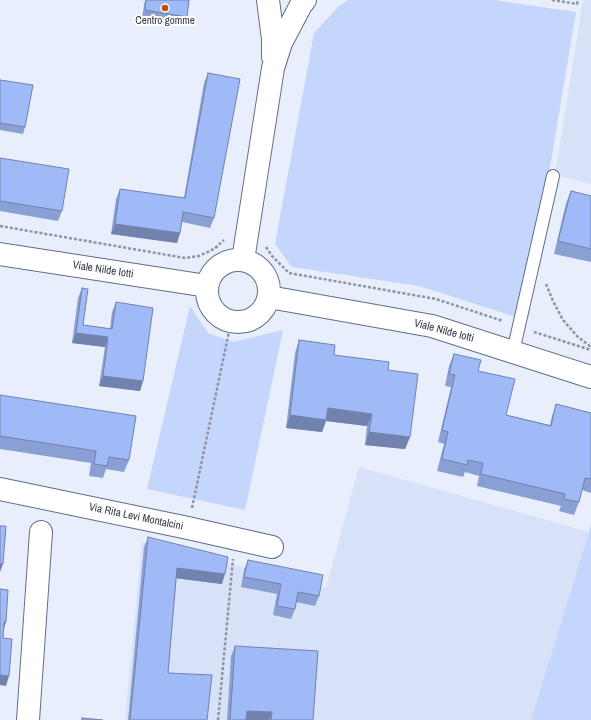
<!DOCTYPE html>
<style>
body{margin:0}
canvas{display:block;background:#e8eefb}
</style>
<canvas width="591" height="720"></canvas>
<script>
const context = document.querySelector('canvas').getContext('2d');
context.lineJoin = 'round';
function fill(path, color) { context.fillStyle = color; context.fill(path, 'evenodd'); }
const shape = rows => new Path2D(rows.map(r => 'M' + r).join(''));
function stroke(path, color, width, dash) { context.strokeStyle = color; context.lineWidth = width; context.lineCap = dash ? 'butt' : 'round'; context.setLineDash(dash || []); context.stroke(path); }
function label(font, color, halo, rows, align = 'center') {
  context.font = font + ' "Archivo Narrow",sans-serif'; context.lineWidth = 4; context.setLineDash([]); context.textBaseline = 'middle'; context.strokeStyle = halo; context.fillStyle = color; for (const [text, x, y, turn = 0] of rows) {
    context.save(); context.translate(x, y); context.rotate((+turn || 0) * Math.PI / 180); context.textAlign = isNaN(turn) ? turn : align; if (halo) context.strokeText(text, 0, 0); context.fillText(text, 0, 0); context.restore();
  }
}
fill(shape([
 [583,0,591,0,591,184,555,175],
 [359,467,589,532,531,720,125,720,142,542,326,588]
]), '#d7e1f8');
fill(shape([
 [348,0,494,0,576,12,550,167,516,317,419,286,292,267,275,244,314,33,339,6],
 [190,306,208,333,233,342,283,330,245,510,147,489],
 [591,525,591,720,531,720,589,532]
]), '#c5d6fc');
const service = shape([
 [513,352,553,176]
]);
const minor = shape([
 [268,0,273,39,273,57],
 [0,254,207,286],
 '207 291a31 31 0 1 1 62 0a31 31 0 1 1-62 0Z',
 [243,260,273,68,281,43,301,5,305,0],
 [269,297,432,326,591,377],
 [0,489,188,528,272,547],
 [28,720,41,532]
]);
stroke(service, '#616d89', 14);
stroke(minor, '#616d89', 24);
stroke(shape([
 [552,0,577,4,578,0],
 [0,226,185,258,199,256,214,249,224,240],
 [266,247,272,256,289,273,436,299,503,321],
 [546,284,553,301,563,320,577,336,591,347],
 [534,332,591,350],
 [192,508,231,322],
 [218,720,233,559]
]), '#8e94a1', 2.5, [3, 2]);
stroke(service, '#fff', 12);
stroke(minor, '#fff', 22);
fill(shape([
 [145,0,189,0,187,17,184,24,142,17],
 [208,73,214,218,210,228,182,222,180,233,177,243,111,234,116,199,120,189,184,198,204,83],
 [0,80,25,127,23,134,0,130],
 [0,158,62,211,58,221,0,211],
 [571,191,591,196,591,262,554,254,566,203],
 [82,288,83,325,110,329,112,312,116,302,143,381,140,391,99,386,105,347,72,343,78,298],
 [299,340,334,355,388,370,410,437,405,449,365,445,367,426,326,421,322,432,286,428,295,353],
 [454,354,478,371,506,415,550,425,552,416,556,404,591,413,591,493,582,490,579,502,574,515,559,511,561,506,477,486,479,476,465,472,463,477,437,471,444,444,438,442,451,387,445,386,449,366],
 [0,395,129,460,124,472,106,469,103,478,89,476,91,463,0,449],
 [148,537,222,584,176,578,168,673,207,720,128,720,144,547],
 [248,560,319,596,315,606,296,602,295,609,291,619,273,615,277,594,241,587,244,570],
 [235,646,313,720,227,720,231,656]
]), '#8aa0d4');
fill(shape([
 [115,224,180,233,177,243,111,234],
 [76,333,108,337,105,347,72,343],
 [103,376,143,381,140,391,99,386],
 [328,408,372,414,367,426,326,421,322,432,286,428,290,415],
 [369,432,410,437,405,449,365,445],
 [0,564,3,564,0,572],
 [177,568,225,574,222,584,174,578],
 [4,622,6,622,3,632],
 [0,675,9,676,6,686,0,685],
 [247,711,272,712,269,720,244,720]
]), '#7082ad');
const building = shape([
 [146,0,189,0,187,17,145,10,146,0],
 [208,73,240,79,214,218,183,212,180,233,115,224,120,189,185,198,208,73],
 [0,80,33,85,25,127,0,123,0,80],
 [0,158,69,169,62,211,0,201,0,158],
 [571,191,591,196,591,249,558,241,571,191],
 [82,288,88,289,83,325,112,329,116,302,153,308,143,381,103,376,108,337,76,333,82,288],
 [299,340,335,345,334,355,389,362,388,370,418,374,410,437,369,432,372,414,328,408,326,420,290,415,299,340],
 [454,354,481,360,478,371,515,379,506,415,551,426,556,404,591,413,591,479,585,478,579,502,564,499,565,494,481,474,483,463,468,460,467,465,442,459,448,432,442,430,455,375,449,374,454,354],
 [0,395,136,416,129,460,109,457,107,466,94,464,96,451,0,436,0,395],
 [0,526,6,526,3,564,0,564,0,526],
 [148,537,228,557,225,574,177,568,168,673,212,675,207,720,130,720,148,537],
 [248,560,323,575,319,596,298,592,295,609,277,606,281,584,244,577,248,560],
 [0,589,8,590,6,622,4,622,3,638,12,639,9,676,0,675,0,589],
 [235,646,318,651,313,720,271,720,272,712,247,711,246,720,230,720,235,646],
 [82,718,103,720,82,720,82,718]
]);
fill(building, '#a0baf7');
stroke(building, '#7082ad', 1);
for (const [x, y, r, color] of [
 [165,8,4,"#cc4700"]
]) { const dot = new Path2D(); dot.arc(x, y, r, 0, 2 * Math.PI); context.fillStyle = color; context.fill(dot); stroke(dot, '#fff', 1.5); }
label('11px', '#313643', '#fff', [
 ["Centro gomme",165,21]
]);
label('11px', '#313643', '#fff', [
 ["Viale Nilde Iotti",103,270,9],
 ["Viale Nilde Iotti",444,331,15],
 ["Via Rita Levi Montalcini",136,517,12]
]);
</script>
